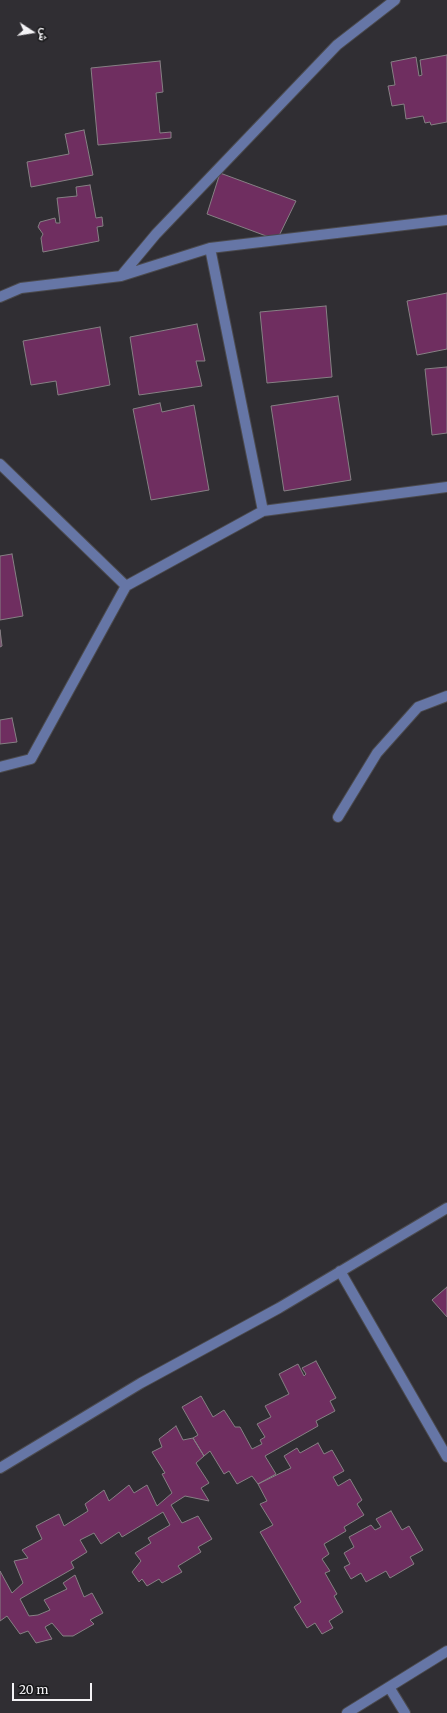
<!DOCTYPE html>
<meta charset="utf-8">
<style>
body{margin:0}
#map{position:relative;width:447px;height:1713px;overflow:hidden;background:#302e33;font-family:Merriweather,Vazirmatn,serif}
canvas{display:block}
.north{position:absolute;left:12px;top:12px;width:40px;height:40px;-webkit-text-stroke:3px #171719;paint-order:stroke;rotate:102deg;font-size:11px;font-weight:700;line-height:16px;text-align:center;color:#f4f3f6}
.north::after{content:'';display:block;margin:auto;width:14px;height:18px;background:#f4f3f6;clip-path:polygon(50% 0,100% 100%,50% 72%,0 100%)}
.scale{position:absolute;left:12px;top:1683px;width:80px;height:18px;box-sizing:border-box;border:2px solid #f4f3f6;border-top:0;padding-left:5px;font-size:12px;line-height:14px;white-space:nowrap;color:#f4f3f6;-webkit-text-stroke:3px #171719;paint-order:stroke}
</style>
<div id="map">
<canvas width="447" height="1713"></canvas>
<div class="north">ش</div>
<div class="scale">20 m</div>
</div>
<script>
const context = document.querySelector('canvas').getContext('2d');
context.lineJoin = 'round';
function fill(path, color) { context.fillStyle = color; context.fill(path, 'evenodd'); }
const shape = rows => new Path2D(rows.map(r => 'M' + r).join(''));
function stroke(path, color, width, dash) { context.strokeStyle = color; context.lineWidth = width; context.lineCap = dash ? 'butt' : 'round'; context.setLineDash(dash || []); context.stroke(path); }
const building = shape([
 [447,55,447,122,431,125,430,122,425,123,423,116,406,119,404,104,392,106,388,86,395,85,391,62,416,57,419,76,422,75,420,60,447,55],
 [160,61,163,92,156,93,160,133,171,132,171,138,98,145,91,68,160,61],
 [84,130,93,175,31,187,27,162,69,154,65,134,84,130],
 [220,173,296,201,277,240,207,214,220,173],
 [90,185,96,218,102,217,103,226,97,227,99,241,43,252,41,238,43,234,38,227,40,222,55,218,56,223,60,223,57,198,77,196,76,187,90,185],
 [447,293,447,349,417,355,407,301,447,293],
 [326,306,332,377,267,383,260,312,326,306],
 [197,324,205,361,196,361,202,386,139,395,130,337,197,324],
 [100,327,110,385,58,395,56,381,31,385,23,341,100,327],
 [447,367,447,433,432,435,425,369,447,367],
 [338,396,351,480,284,491,271,406,338,396],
 [160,403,162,412,194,405,209,490,151,500,133,409,160,403],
 [12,554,23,616,0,620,0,556,12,554],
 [0,630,2,646,0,647,0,630],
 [12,718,17,742,0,744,0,720,12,718],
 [447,1287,447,1317,432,1300,447,1287],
 [316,1361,336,1398,330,1401,335,1411,316,1421,318,1426,265,1456,276,1474,258,1484,252,1476,237,1484,229,1471,224,1474,210,1451,204,1456,193,1438,198,1435,182,1407,201,1396,213,1417,224,1410,235,1427,240,1427,252,1449,262,1444,260,1440,265,1437,257,1424,271,1417,265,1406,289,1394,279,1374,298,1364,304,1376,306,1374,302,1368,316,1361],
 [176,1426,183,1440,193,1438,204,1456,196,1463,209,1483,201,1488,209,1501,185,1496,171,1505,182,1523,198,1516,212,1539,198,1547,201,1552,178,1566,182,1572,162,1583,159,1579,147,1586,142,1579,139,1582,132,1572,141,1561,135,1553,151,1543,148,1538,170,1525,163,1512,122,1537,119,1532,101,1544,94,1533,80,1540,87,1552,71,1562,74,1568,20,1599,29,1616,38,1615,50,1610,44,1600,67,1589,63,1583,75,1575,84,1597,92,1593,103,1613,90,1620,94,1624,73,1636,63,1636,52,1623,45,1627,52,1639,36,1643,28,1631,20,1634,7,1616,0,1621,0,1571,12,1593,23,1583,14,1561,28,1558,22,1550,42,1539,36,1526,59,1514,64,1526,88,1511,85,1504,104,1490,109,1501,129,1485,134,1493,147,1485,157,1506,172,1493,162,1474,165,1473,152,1452,162,1447,159,1439,176,1426],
 [318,1443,324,1454,332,1450,344,1471,333,1477,338,1486,350,1479,362,1500,357,1504,364,1515,344,1527,346,1531,324,1544,329,1554,322,1559,330,1571,325,1573,337,1594,334,1596,343,1612,329,1621,333,1628,322,1634,315,1623,307,1628,294,1607,301,1602,260,1532,273,1525,260,1504,267,1501,258,1484,291,1468,284,1456,297,1448,300,1453,318,1443],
 [391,1511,402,1530,409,1526,423,1550,410,1557,414,1564,390,1578,386,1571,366,1582,361,1573,351,1579,344,1567,350,1564,344,1553,354,1547,349,1537,371,1525,375,1530,381,1527,376,1519,391,1511]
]);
fill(building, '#6f2e60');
stroke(building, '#868084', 1);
const minor = shape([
 [121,276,156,234,337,45,395,0],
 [0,297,21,288,121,276,210,248,447,220],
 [0,464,126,586,263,511,210,248],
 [263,511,447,487],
 [0,767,31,759,126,586],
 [338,817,377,753,418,707,447,696],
 [340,1271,447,1457],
 [0,1468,141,1383,279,1308,447,1208],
 [389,1687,405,1713],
 [347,1713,447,1651]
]);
stroke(minor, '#4b4a4e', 12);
stroke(minor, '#6676a6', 10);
</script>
